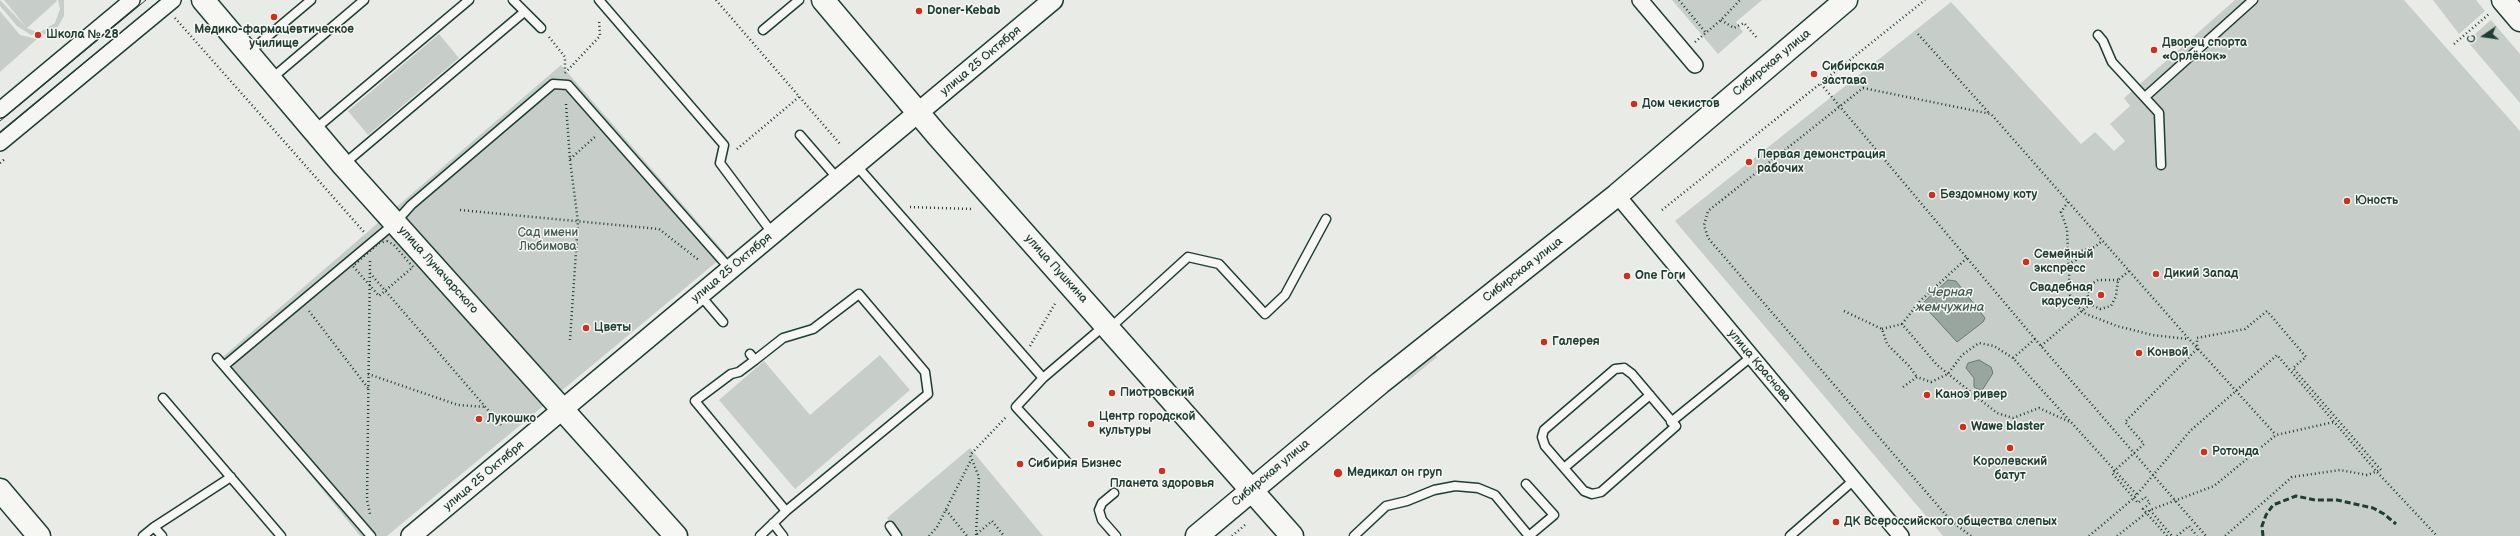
<!DOCTYPE html>
<meta charset="utf-8">
<style>
body{margin:0}
#map{position:relative;width:2520px;height:536px;overflow:hidden;background:#e9ebe7;font-family:"Balsamiq Sans",sans-serif}
canvas{display:block}
.north{position:absolute;left:2464px;top:16px;width:40px;height:40px;-webkit-text-stroke:3px #f6f6f2;paint-order:stroke;rotate:257deg;font-size:11px;font-weight:700;line-height:16px;text-align:center;color:#1f3d34}
.north::after{content:'';display:block;margin:auto;width:14px;height:18px;background:#1f3d34;clip-path:polygon(50% 0,100% 100%,50% 72%,0 100%)}
</style>
<div id="map">
<canvas width="2520" height="536"></canvas>
<div class="north">С</div>
</div>
<script>
const context = document.querySelector('canvas').getContext('2d');
context.lineJoin = 'round';
function fill(path, color) { context.fillStyle = color; context.fill(path, 'evenodd'); }
const shape = rows => new Path2D(rows.map(r => 'M' + r).join(''));
function stroke(path, color, width, dash) { context.strokeStyle = color; context.lineWidth = width; context.lineCap = dash ? 'butt' : 'round'; context.setLineDash(dash || []); context.stroke(path); }
function label(font, color, halo, rows, align = 'center') {
  context.font = font + ' "Balsamiq Sans",sans-serif'; context.lineWidth = 3; context.setLineDash([]); context.textBaseline = 'middle'; context.strokeStyle = halo; context.fillStyle = color; for (const [text, x, y, turn = 0] of rows) {
    context.save(); context.translate(x, y); context.rotate((+turn || 0) * Math.PI / 180); context.textAlign = isNaN(turn) ? turn : align; if (halo) context.strokeText(text, 0, 0); context.fillText(text, 0, 0); context.restore();
  }
}
fill(shape([
 [0,0,26,27,4,0,56,0,57,1,27,28,34,31,42,31,55,23,60,9,58,0,64,0,64,16,56,30,48,34,31,35,17,26,0,6],
 [1672,0,1762,0,1736,22,1743,32,1718,54],
 [2235,0,2404,0,2520,131,2520,536,1943,536,1675,221,1951,2,2081,144,2095,132,2114,151,2125,141,2110,124,2130,106,2124,98],
 [2433,0,2476,0,2485,11,2459,34],
 [0,11,20,35,37,39,0,72],
 [2491,20,2520,54,2520,103,2467,41],
 [439,34,459,58,368,135,348,111],
 [561,65,726,254,387,536,360,536,218,361],
 [1434,353,1437,357,1409,380,1405,376],
 [880,355,910,390,795,489,719,400,764,361,810,415],
 [970,448,1043,536,902,536,887,518]
]), '#c7cec9');
const water = shape([
 [1948,280,1956,281,1985,318,1983,322,1957,342,1925,307,1924,302,1948,280],
 [1979,360,1991,367,1993,373,1983,389,1979,390,1974,387,1974,378,1966,368,1968,363,1979,360]
]);
fill(water, '#99a6a0');
stroke(water, '#687c75', 1);
const service = shape([
 [513,0,541,28],
 [599,0,724,145,720,163,773,234],
 [763,30,799,0],
 [2098,35,2103,41,2112,62,2159,113,2161,165],
 [248,53,311,0],
 [271,79,364,0],
 [2145,97,2253,0],
 [314,130,469,0],
 [800,135,838,179],
 [344,164,523,13],
 [856,165,1043,378,1104,326],
 [700,295,723,322],
 [1110,328,1188,257,1219,264,1265,314,1285,295,1326,219],
 [750,354,755,360,739,372,731,374,695,401,786,511,760,536],
 [217,358,371,536],
 [755,360,783,338,813,329,859,294,925,372,928,394,786,511],
 [224,366,395,223,411,205,553,84,568,85,731,270],
 [1624,368,1632,374,1676,426,1601,492,1592,494,1584,491,1564,468,1545,446,1542,437,1544,430,1615,369,1624,368],
 [1043,378,1016,407,1066,461],
 [163,398,281,536],
 [1671,422,1751,357],
 [1564,468,1650,395],
 [1526,484,1554,515,1529,536],
 [1114,493,1102,503,1099,510,1102,520,1116,536],
 [773,523,783,536],
 [890,526,897,536],
 [154,527,231,477],
 [143,536,154,527,162,536],
 [1354,536,1386,506,1407,501,1434,490,1455,486,1478,488,1495,495,1529,536],
 [1790,536,1854,480]
]);
const minor = shape([
 [1640,0,1695,65],
 [0,110,132,0],
 [0,143,173,0],
 [1617,195,1901,536]
]);
const tertiary = shape([
 [411,536,1053,0]
]);
const secondary = shape([
 [823,0,937,135,1292,536],
 [2503,0,2520,20],
 [1197,536,1380,383,1617,195,1846,0]
]);
const primary = shape([
 [203,0,343,165,676,536],
 [0,490,39,536]
]);
stroke(service, '#1f3d34', 11);
stroke(minor, '#1f3d34', 18);
stroke(tertiary, '#1f3d34', 22);
stroke(secondary, '#1f3d34', 25);
stroke(primary, '#1f3d34', 25);
stroke(shape([
 [716,0,840,144],
 [1679,0,1706,33],
 [175,18,364,232],
 [1721,20,1734,28,1744,23,1757,38],
 [1918,34,1990,114],
 [549,37,565,57,565,70],
 [1695,42,1721,20,1740,0],
 [2454,44,2489,14],
 [565,73,600,36,599,20],
 [1821,84,2035,339,2206,536],
 [566,104,570,160,578,222,570,340],
 [737,149,799,97],
 [570,159,596,136],
 [0,163,6,158],
 [2068,202,2061,212,2067,229,2070,295,2077,306,2086,314,2117,326,2152,335,2188,339],
 [910,207,973,209],
 [460,210,659,229,700,261],
 [1662,210,1925,0],
 [387,241,394,245,413,267,379,296,353,266,379,243,387,241],
 [1967,258,1920,301,1902,324,1937,365,1997,413,2013,418,2039,408,2070,422],
 [370,261,367,500,370,514],
 [2068,264,2076,260,2081,251,2095,247,2102,241],
 [370,273,501,425],
 [2118,280,2098,280,2093,283,2087,293,2090,304,2100,309,2111,306,2116,296,2118,280,2129,271],
 [309,311,368,388],
 [1844,311,1882,329,1887,344,1909,366,1917,377],
 [1882,329,1902,324],
 [2035,339,2013,358,2137,495],
 [1030,346,1056,302],
 [2041,346,2090,304],
 [368,374,458,405,486,407],
 [1903,387,1917,377,1931,382,1948,374,1962,355,1979,343,1994,346,2013,358],
 [946,510,967,536],
 [2150,510,2172,536],
 [977,534,992,521,1004,536],
 [976,535,979,477,970,455,1007,416],
 [929,536,937,527,971,460],
 [1232,536,1245,525],
 [1971,536,1951,521,1708,238,1704,225,1708,211,1863,88,1991,114,2189,339,2276,435],
 [2089,536,2134,498,2190,431,2277,355,2377,472,2437,536],
 [2117,536,2150,510,2214,486,2276,435,2334,422],
 [2167,536,2143,509,2150,503,2145,497,2138,503,2112,473,2144,444,2125,422,2197,349,2197,338,2245,329,2267,311,2306,357,2293,368,2381,470,2367,475,2340,470,2292,477,2225,536],
 [2177,536,2189,526,2197,536]
]), '#1f3d34', 2.5, [1, 3]);
stroke(service, '#f6f6f2', 8);
stroke(minor, '#f6f6f2', 15);
stroke(tertiary, '#f6f6f2', 19);
stroke(secondary, '#f6f6f2', 22);
stroke(primary, '#f6f6f2', 22);
stroke(shape([
 [0,121,146,0],
 [0,133,160,0]
]), '#1f3d34', 1);
stroke(shape([
 [2263,536,2262,526,2266,515,2273,505,2296,496,2315,500,2337,500,2373,508,2384,514,2396,524]
]), '#1f3d34', 3, [6, 3]);
for (const [x, y, r, color] of [
 [919,11,4,"#c8321e"],
 [274,17,4,"#c8321e"],
 [38,35,4,"#c8321e"],
 [2154,50,4,"#c8321e"],
 [1814,74,4,"#c8321e"],
 [1634,104,4,"#c8321e"],
 [1749,162,4,"#c8321e"],
 [1932,195,4,"#c8321e"],
 [2347,201,4,"#c8321e"],
 [2026,262,4,"#c8321e"],
 [2156,274,4,"#c8321e"],
 [1627,276,4,"#c8321e"],
 [2101,295,4,"#c8321e"],
 [586,328,4,"#c8321e"],
 [1544,342,4,"#c8321e"],
 [2139,353,4,"#c8321e"],
 [1112,393,4,"#c8321e"],
 [1927,395,4,"#c8321e"],
 [479,419,4,"#c8321e"],
 [1091,424,4,"#c8321e"],
 [1963,427,4,"#c8321e"],
 [2010,448,4,"#c8321e"],
 [2204,452,4,"#c8321e"],
 [1020,464,4,"#c8321e"],
 [1162,471,4,"#c8321e"],
 [1338,473,5,"#c8321e"],
 [1836,522,4,"#c8321e"]
]) { const dot = new Path2D(); dot.arc(x, y, r, 0, 2 * Math.PI); context.fillStyle = color; context.fill(dot); stroke(dot, '#f6f6f2', 1.5); }
label('bold 12px', '#1f3d34', '#f6f6f2', [
 ["Doner-Kebab",927,11],
 ["Медико-фармацевтическое",274,30,"center"],
 ["училище",274,44,"center"],
 ["Школа № 28",46,35],
 ["Дворец спорта",2162,43],
 ["«Орлёнок»",2162,57],
 ["Сибирская",1822,67],
 ["застава",1822,81],
 ["Дом чекистов",1642,104],
 ["Первая демонстрация",1757,155],
 ["рабочих",1757,169],
 ["Бездомному коту",1940,195],
 ["Юность",2355,201],
 ["Семейный",2034,255],
 ["экспресс",2034,269],
 ["Дикий Запад",2164,274],
 ["One Гоги",1635,276],
 ["Свадебная",2093,288,"right"],
 ["карусель",2093,302,"right"],
 ["Цветы",594,328],
 ["Галерея",1552,342],
 ["Конвой",2147,353],
 ["Пиотровский",1120,393],
 ["Каноэ ривер",1935,395],
 ["Центр городской",1099,417],
 ["культуры",1099,431],
 ["Лукошко",487,419],
 ["Wawe blaster",1971,427],
 ["Ротонда",2212,452],
 ["Королевский",2010,462,"center"],
 ["батут",2010,476,"center"],
 ["Сибирия Бизнес",1028,464],
 ["Медикал он груп",1347,473],
 ["Планета здоровья",1162,484,"center"],
 ["ДК Всероссийского общества слепых",1844,522]
], 'left');
label('12px', '#1f3d34', '#f6f6f2', [
 ["улица 25 Октября",981,61,-40],
 ["Сибирская улица",1772,63,-40],
 ["улица 25 Октября",732,268,-40],
 ["улица Пушкина",1056,269,48],
 ["улица Луначарского",438,270,48],
 ["Сибирская улица",1523,270,-38],
 ["улица Краснова",1759,366,50],
 ["Сибирская улица",1271,473,-40],
 ["улица 25 Октября",484,476,-40]
]);
label('12px', '#415a52', '#f6f6f2', [
 ["Сад имени",548,233],
 ["Любимова",548,247]
]);
label('italic 13px', '#445c54', '#f6f6f2', [
 ["Черная",1950,293],
 ["жемчужина",1950,308]
]);
</script>
